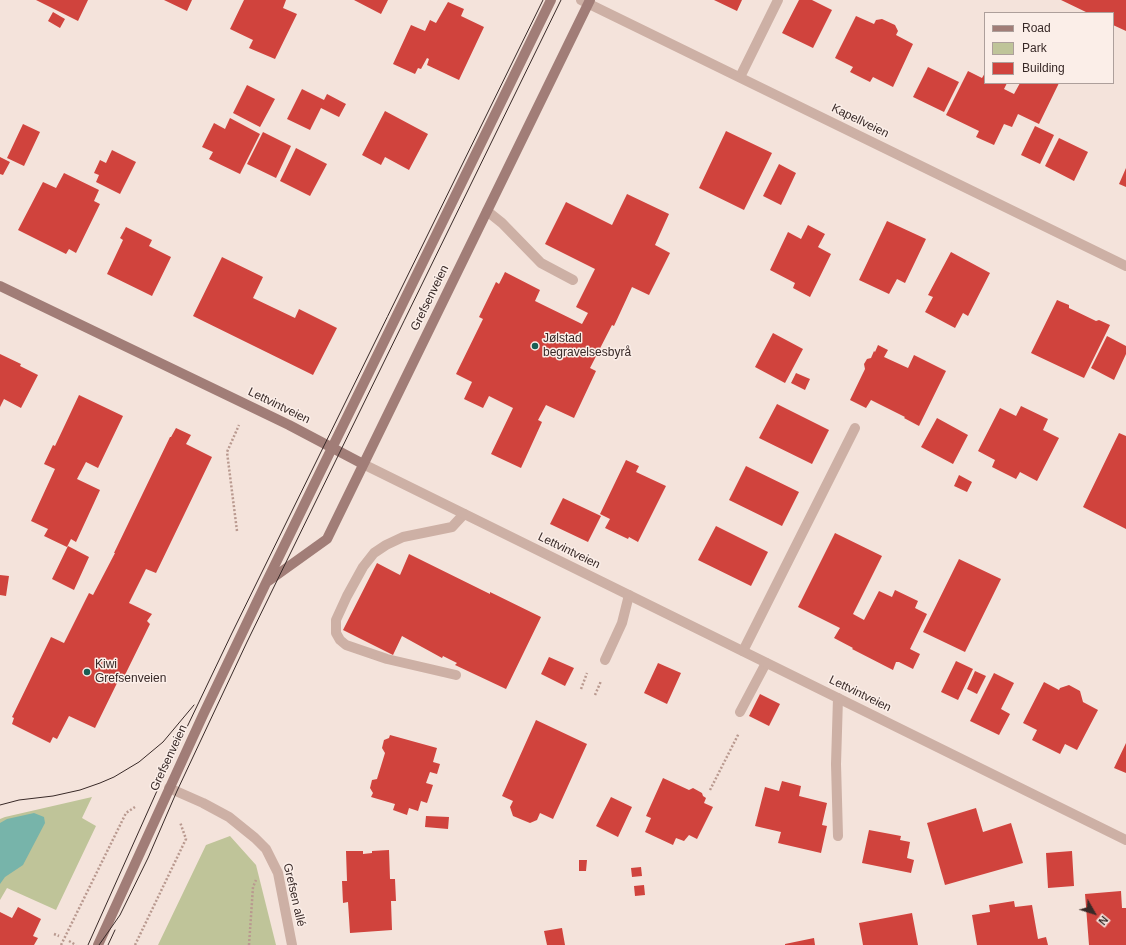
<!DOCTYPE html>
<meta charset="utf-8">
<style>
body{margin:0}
#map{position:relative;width:1126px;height:945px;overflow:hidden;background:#f4e3db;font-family:Arial,sans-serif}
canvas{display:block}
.legend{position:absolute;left:984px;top:12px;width:130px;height:72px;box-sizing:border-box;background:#fbeee8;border:1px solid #ad9f9b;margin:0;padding:5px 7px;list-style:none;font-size:12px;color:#382927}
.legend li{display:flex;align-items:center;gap:8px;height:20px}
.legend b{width:20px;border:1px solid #ad9f9b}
.north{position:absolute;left:1074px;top:893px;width:40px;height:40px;-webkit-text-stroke:3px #fbeee8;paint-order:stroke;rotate:129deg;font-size:11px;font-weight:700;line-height:16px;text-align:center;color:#382927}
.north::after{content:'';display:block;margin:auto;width:14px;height:18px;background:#382927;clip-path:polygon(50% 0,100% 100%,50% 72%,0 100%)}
</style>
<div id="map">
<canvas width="1126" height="945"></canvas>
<ul class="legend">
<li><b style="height:5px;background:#a17d77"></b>Road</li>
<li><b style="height:11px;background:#bfc499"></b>Park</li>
<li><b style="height:11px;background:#d0433d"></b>Building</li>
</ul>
<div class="north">N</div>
</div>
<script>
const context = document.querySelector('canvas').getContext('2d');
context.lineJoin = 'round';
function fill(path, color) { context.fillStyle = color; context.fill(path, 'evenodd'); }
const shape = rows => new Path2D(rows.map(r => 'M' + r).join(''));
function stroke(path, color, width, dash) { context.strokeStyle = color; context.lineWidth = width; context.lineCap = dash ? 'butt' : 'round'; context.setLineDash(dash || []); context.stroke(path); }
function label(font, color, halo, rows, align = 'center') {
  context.font = font + ' Arial,sans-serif'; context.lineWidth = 3; context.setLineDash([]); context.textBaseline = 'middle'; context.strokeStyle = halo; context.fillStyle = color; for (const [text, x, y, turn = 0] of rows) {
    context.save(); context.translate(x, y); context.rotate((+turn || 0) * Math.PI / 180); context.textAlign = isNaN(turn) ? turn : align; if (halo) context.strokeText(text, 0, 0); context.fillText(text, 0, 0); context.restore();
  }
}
fill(shape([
 [92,797,82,818,96,826,56,910,7,888,0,900,0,819,5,817],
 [230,836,256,865,276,945,158,945,206,845]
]), '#bfc499');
fill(shape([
 [34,813,44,817,45,823,23,865,5,877,0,884,0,823,7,819]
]), '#77b4aa');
fill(shape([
 [36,0,88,0,78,21],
 [164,0,192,0,187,11],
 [244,0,286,0,283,8,297,14,275,59,249,48,253,40,230,29],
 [354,0,388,0,381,14],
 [714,0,742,0,737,11],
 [799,0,812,0,832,10,813,48,782,33],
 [1061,0,1126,0,1126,31,1113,25,1113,13,1088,13],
 [448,2,464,9,461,16,484,27,459,80,427,65,429,59,427,58,421,69,418,68,415,74,393,64,411,25,425,31,430,20,436,23],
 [53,12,65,19,60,28,48,21],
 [856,16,874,24,876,20,882,19,895,25,898,31,896,35,913,44,893,87,873,77,870,82,850,72,853,67,835,58],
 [928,67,959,82,944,112,913,97],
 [968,71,982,78,985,73,985,83,1007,83,1004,89,1014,94,1020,83,1059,83,1039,124,1018,114,1012,127,1004,124,994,145,976,137,979,131,946,115],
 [247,85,275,99,260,127,233,113],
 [302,89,324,100,327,94,346,104,339,117,321,108,310,130,287,119],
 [385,111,428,134,409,170,385,157,381,165,362,155],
 [230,118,260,134,240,174,209,159,213,152,202,147,214,123,225,129],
 [23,124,40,132,24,166,7,158],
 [1035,126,1054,135,1040,164,1021,155],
 [726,131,772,153,744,210,699,188],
 [263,132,291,146,276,178,247,164],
 [1059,138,1088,152,1074,181,1045,166],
 [296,148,327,164,310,196,280,181],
 [112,150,136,162,120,194,96,182,99,175,94,173,100,160,106,163],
 [0,157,10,162,3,175,0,174],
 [779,164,796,173,781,205,763,196],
 [1126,168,1126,187,1119,184],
 [64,173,99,190,94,201,100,204,76,253,69,249,66,254,18,230,43,182,56,188],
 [627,194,669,214,655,245,670,253,649,295,632,287,614,326,612,325,590,368,596,371,574,418,546,405,538,420,542,422,521,468,491,454,513,408,489,396,483,408,464,399,472,382,456,374,483,319,479,317,496,282,499,284,505,272,540,290,535,301,582,324,588,313,576,307,595,269,545,244,566,202,612,225],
 [887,221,926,239,905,283,897,279,889,294,859,280],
 [808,225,825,234,818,247,831,254,810,297,793,288,795,283,770,270,788,232,801,239],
 [126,227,152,240,149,246,171,257,152,296,107,274,123,240,120,238],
 [951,252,990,273,968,316,963,313,955,328,925,312,933,297,928,295],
 [222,257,263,277,253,298,295,318,299,309,337,328,313,375,193,316],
 [1057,300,1069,305,1069,308,1096,321,1099,320,1110,325,1084,378,1031,353],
 [773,333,803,349,785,383,755,367],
 [1107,336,1126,346,1126,354,1114,380,1091,368],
 [878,345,888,350,884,357,908,368,914,355,946,371,919,426,904,418,905,417,871,400,866,408,850,400,865,369,864,364,867,359,871,358,874,351,875,352],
 [0,354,21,364,20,366,38,375,21,408,4,399,0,407],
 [796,373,810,379,805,390,791,383],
 [79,395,123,416,98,468,86,462,77,479,100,490,76,542,71,539,67,547,44,536,48,529,31,521,55,469,44,464,53,445,55,446],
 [777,404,829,430,812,464,759,438],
 [1021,406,1048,419,1043,430,1059,438,1037,481,1020,472,1016,479,992,467,995,460,978,451,1000,408,1016,416],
 [937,418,968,435,953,464,921,447],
 [176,428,191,435,186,444,212,457,156,573,146,569,129,603,152,614,147,621,150,624,122,681,119,679,95,728,69,716,57,739,53,737,50,743,12,724,14,718,12,717,51,637,64,643,89,593,93,595,115,553,114,553,170,437,171,437],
 [1119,433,1126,436,1126,529,1083,507],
 [626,460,639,466,636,472,666,486,638,542,629,537,628,539,605,528,610,519,600,514],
 [746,466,799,492,782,526,729,500],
 [959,475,972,482,967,492,954,486],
 [563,498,601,516,588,542,550,524],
 [716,526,768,552,751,586,698,560],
 [835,533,882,556,853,614,864,620,879,591,892,597,895,590,918,601,915,608,927,614,910,649,920,654,913,669,899,662,896,662,893,670,852,649,853,648,834,638,840,628,798,607],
 [68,546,89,557,74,590,52,579],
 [409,554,490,594,490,592,541,617,506,689,455,665,457,663,443,656,442,658,402,636,393,655,343,630,377,563,400,575],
 [959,559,1001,579,965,652,923,632],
 [0,575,9,576,6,596,0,595],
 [549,657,574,668,565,686,541,674],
 [956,661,973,669,958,700,941,692],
 [658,663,681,673,667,704,644,693],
 [975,671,986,676,977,694,967,689],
 [994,673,1014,683,1001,709,1010,714,999,735,970,721],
 [1044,682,1059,690,1060,688,1069,685,1080,691,1083,702,1098,710,1077,750,1065,744,1060,754,1032,740,1037,730,1023,723],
 [760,694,780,704,769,726,749,716],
 [536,720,587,744,553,819,540,813,537,820,530,823,513,816,510,807,513,801,502,796],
 [390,735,437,748,433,762,440,764,437,774,430,772,426,783,433,785,427,803,421,801,418,811,409,808,407,815,393,810,395,804,371,797,373,793,370,788,372,780,377,779,385,753,382,748,384,740,389,738],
 [1126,743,1126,773,1114,768],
 [663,778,689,790,693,788,702,793,703,796,706,798,704,803,713,807,697,839,689,835,684,841,676,838,673,845,645,832,651,818,646,816],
 [782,781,801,786,799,796,827,803,822,825,827,826,821,853,778,843,781,832,755,826,765,787,779,791],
 [611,797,632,807,618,837,596,826],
 [976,808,983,832,1011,823,1023,863,945,885,927,823],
 [426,816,449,817,448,829,425,827],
 [869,830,901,836,900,840,910,842,907,858,914,860,911,873,862,863],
 [389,850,390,879,395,879,396,901,391,901,392,930,350,933,348,902,343,903,342,881,347,881,346,851,363,851,363,854,372,853,372,851],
 [1072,851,1074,886,1048,888,1046,853],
 [579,860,587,860,586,871,579,871],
 [641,867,642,876,632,877,631,868],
 [644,885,645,895,635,896,634,886],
 [1121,891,1122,908,1126,908,1126,945,1089,945,1085,894],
 [1014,901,1015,907,1032,905,1038,939,1046,937,1048,945,977,945,972,915,990,912,989,905],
 [18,907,41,919,33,936,38,938,34,945,0,945,0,912,12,918],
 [912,913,918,945,863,945,859,923],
 [562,928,565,945,547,945,544,931],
 [814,938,815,945,785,945,785,944]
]), '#d0433d');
stroke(shape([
 [237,531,227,452,239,425],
 [581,689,587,673],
 [595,695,601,681],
 [710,790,739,733],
 [54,934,59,936],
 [69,941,76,945],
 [61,945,126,813,135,807],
 [135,945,186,839,180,822],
 [249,945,253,887,256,880]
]), '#b9998f', 2.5, [2, 2]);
stroke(shape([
 [740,77,778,0],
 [487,211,502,223,541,263,573,280],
 [743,651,855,428],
 [605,660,622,623,629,595],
 [456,675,387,659,346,645,340,640,336,633,336,620,347,596,363,567,374,553,386,545,403,537,452,527,464,514],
 [740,712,766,663],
 [838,836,836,764,838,698]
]), '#cdb0a5', 10);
stroke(shape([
 [581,0,1126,266],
 [363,464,1126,840],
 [169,788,203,803,229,817,255,838,266,849,278,873,292,945]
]), '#cdb0a5', 10);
stroke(shape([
 [0,286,289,425,363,464],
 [267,582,327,539,590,0],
 [98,945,203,715,266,583,551,0]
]), '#a17d77', 10);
stroke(shape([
 [0,805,19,800,53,796,80,790,100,783,114,777,139,762,163,742,194,705],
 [88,945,165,773,232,633,543,0],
 [99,945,120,915,148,858,177,791,247,642,561,0],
 [108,945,115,930]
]), '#382927', 1);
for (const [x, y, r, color] of [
 [535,346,4,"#195e54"],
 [87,672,4,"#195e54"]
]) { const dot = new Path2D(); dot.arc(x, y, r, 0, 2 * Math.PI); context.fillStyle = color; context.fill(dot); stroke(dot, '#fbeee8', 1.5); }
label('12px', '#382927', '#fbeee8', [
 ["Kapellveien",860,121,26],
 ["Grefsenveien",430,298,-64],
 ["Lettvintveien",279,406,26],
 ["Lettvintveien",569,551,26],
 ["Lettvintveien",860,694,26],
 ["Grefsenveien",169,758,-65],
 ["Grefsen allé",294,895,77]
]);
label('12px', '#382927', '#fbeee8', [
 ["Jølstad",543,339],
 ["begravelsesbyrå",543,353],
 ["Kiwi",95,665],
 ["Grefsenveien",95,679]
], 'left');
</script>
